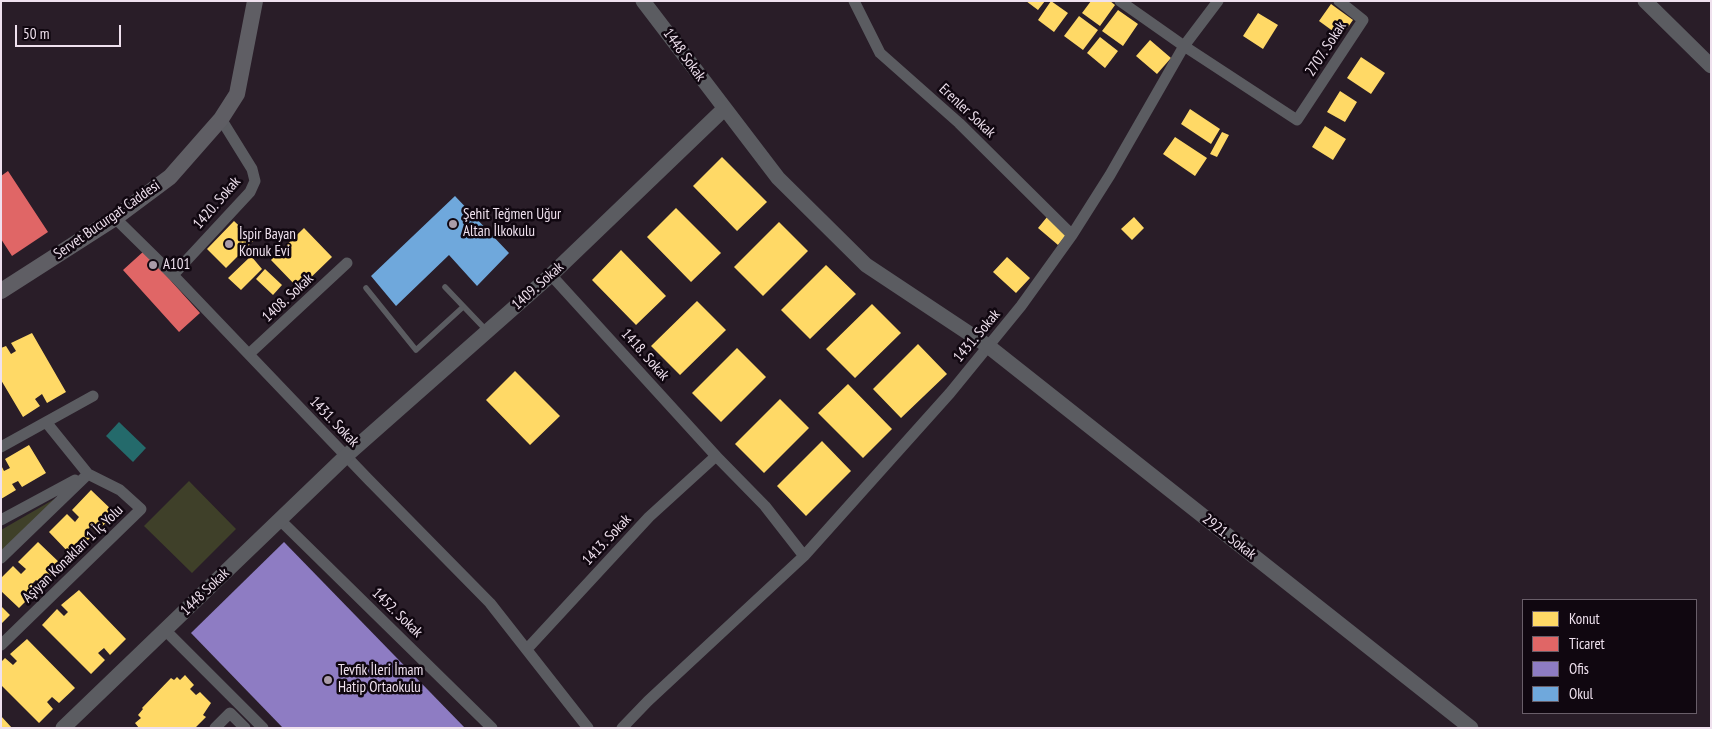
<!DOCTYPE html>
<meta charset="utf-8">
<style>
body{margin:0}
#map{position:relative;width:1712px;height:729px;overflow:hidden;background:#291d28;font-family:"PT Sans Narrow",sans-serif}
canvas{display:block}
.frame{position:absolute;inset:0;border:2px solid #efe1ee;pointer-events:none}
.legend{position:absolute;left:1522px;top:599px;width:175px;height:115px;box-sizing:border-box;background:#100710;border:1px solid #695e69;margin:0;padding:6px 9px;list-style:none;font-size:15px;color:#efe1ee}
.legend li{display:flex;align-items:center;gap:10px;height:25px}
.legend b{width:25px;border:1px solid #695e69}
.scale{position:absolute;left:15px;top:25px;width:106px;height:22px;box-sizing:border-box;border:2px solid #efe1ee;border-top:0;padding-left:6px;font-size:15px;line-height:18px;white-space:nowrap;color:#efe1ee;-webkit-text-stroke:4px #100710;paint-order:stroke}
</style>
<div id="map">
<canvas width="1712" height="729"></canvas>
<div class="frame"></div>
<ul class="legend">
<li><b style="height:14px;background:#ffd966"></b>Konut</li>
<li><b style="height:14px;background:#e06666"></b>Ticaret</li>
<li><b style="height:14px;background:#8e7cc3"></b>Ofis</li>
<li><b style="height:14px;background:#6fa8dc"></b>Okul</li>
</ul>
<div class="scale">50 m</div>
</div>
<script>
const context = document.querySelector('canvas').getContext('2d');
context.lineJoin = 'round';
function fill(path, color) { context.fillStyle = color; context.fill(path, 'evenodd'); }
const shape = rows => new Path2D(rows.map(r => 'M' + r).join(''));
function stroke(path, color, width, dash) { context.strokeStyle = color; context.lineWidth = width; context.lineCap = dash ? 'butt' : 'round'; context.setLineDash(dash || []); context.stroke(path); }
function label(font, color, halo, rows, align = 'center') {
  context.font = font + ' "PT Sans Narrow",sans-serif'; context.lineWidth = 5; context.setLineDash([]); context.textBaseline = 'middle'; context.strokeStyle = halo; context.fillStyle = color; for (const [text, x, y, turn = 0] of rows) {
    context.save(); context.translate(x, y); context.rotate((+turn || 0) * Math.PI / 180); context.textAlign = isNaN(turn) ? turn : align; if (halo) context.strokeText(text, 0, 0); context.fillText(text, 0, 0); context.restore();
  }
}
fill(shape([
 [189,481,236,529,192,573,144,526],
 [58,497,1,551,1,530]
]), '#3f4029');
fill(shape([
 [119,422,146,448,133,462,106,436]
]), '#246a6b');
fill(shape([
 [1026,1,1045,1,1038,10],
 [1051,1,1068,13,1054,32,1038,20],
 [1091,1,1110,1,1115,5,1100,26,1082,13],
 [1331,4,1353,20,1341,37,1319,21],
 [1118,10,1138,24,1123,46,1102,31],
 [1258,13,1278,25,1263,49,1243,36],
 [1079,16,1098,30,1083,50,1064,36],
 [1100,37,1118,51,1105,68,1087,53],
 [1150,40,1171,58,1157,74,1136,56],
 [1361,57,1385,73,1371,94,1347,78],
 [1340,91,1357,102,1345,122,1327,112],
 [1190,109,1220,129,1211,144,1181,124],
 [1325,126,1346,139,1333,160,1312,147],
 [1222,132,1229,135,1217,157,1210,154],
 [1175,137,1207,158,1195,176,1163,154],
 [722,157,767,202,737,231,693,186],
 [676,208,721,253,691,282,647,237],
 [1052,211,1072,228,1058,245,1038,228],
 [1134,217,1144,228,1132,240,1121,229],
 [234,221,254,240,226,268,207,249],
 [779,222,808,251,763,296,734,267],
 [304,228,332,257,299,289,271,260],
 [621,250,666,296,636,325,592,280],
 [251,256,262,269,241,290,228,278],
 [1007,257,1030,278,1016,293,993,272],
 [826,265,856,294,810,339,781,310],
 [265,269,282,285,273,295,256,279],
 [697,301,726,330,680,375,651,346],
 [872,304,901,333,855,378,826,349],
 [32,333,66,392,47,403,42,394,35,399,40,406,23,417,1,380,1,348,6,346,11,354,16,351,11,343],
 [918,344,947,374,901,418,873,389],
 [737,348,766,377,721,422,692,393],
 [515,371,560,416,530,445,486,400],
 [848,384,892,429,863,458,818,413],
 [780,399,809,428,764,473,735,444],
 [822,441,851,471,806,516,777,486],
 [29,445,46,473,22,487,18,481,12,484,16,490,1,499,1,465,4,471,10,468,5,459],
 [91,490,115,513,96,533,90,527,85,532,91,537,72,556,49,532,67,514,75,522,79,517,72,510],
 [38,542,62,565,42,585,36,580,32,584,37,590,19,608,1,591,1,578,13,566,21,574,26,569,18,562],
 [79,590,126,639,110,655,104,648,98,653,105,660,91,674,42,625,57,609,64,616,68,612,61,605],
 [1,606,10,615,1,624],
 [27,639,75,688,59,703,52,697,47,702,53,709,39,723,1,685,1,662,5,658,13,665,17,661,10,654],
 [185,675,194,685,190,689,196,695,200,692,211,703,203,715,206,717,195,728,139,728,135,723,141,718,138,715,143,709,142,708,171,678,174,680,177,677,180,680],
 [1,716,12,728,1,728]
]), '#ffd966');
fill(shape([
 [8,171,48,232,12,256,1,239,1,176],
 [144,251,200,313,179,332,123,270]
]), '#e06666');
fill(shape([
 [284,542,465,728,283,728,191,633]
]), '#8e7cc3');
fill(shape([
 [455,196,509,253,477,286,449,255,396,306,371,276]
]), '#6fa8dc');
stroke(shape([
 [445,287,486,330],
 [366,288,416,350,463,307]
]), '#5b5c61', 5.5);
stroke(shape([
 [854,1,880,53,959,123,1072,235],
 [1120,1,1184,46,1297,120,1363,20,1339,1],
 [115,218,173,275,367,478,490,603,588,728],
 [173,275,250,192,255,181,252,169,221,119],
 [551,275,716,456,765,506,804,556,950,393,1021,306,1072,235,1110,175,1184,46,1218,1],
 [249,354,347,263],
 [1,447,93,396],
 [1,520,75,480],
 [280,520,492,728],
 [1,558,88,474],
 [165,630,263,728],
 [1,645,141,509,120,490,88,474,46,422],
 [527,649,649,517,716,456],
 [215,728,230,713,245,728],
 [622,728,648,701,804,556]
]), '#5b5c61', 11);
stroke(shape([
 [643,1,778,178,866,265,988,346,1471,728],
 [1645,1,1711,66],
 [63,728,346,456,551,275,724,109]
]), '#5b5c61', 15);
stroke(shape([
 [1,291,115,218,170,177,221,119,237,94,255,1]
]), '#5f5e64', 16);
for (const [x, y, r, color] of [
 [453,224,5,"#aa9ca9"],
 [229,244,5,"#aa9ca9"],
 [153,265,5,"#aa9ca9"],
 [328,680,5,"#aa9ca9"]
]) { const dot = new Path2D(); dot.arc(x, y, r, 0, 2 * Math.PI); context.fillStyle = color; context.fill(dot); stroke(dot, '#100710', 2); }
label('15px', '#efe1ee', '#100710', [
 ["2707. Sokak",1326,49,-57],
 ["1448 Sokak",684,55,54],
 ["Erenler Sokak",967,111,43],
 ["1420. Sokak",217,203,-49],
 ["Servet Bucurgat Caddesi",107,220,-35],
 ["1409. Sokak",538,286,-42],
 ["1408. Sokak",288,298,-43],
 ["1431. Sokak",977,336,-50],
 ["1418. Sokak",645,355,48],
 ["1431. Sokak",334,422,46],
 ["2921. Sokak",1229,537,38],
 ["1413. Sokak",607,540,-47],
 ["Aşiyan Konakları 1 İç Yolu",73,554,-44],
 ["1448 Sokak",205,592,-44],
 ["1452. Sokak",397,613,44]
]);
label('15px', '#efe1ee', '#100710', [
 ["Şehit Teğmen Uğur",463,215],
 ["Altan İlkokulu",463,232],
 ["İspir Bayan",239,235],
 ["Konuk Evi",239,252],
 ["A101",163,265],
 ["Tevfik İleri İmam",338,671],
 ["Hatip Ortaokulu",338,688]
], 'left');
</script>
